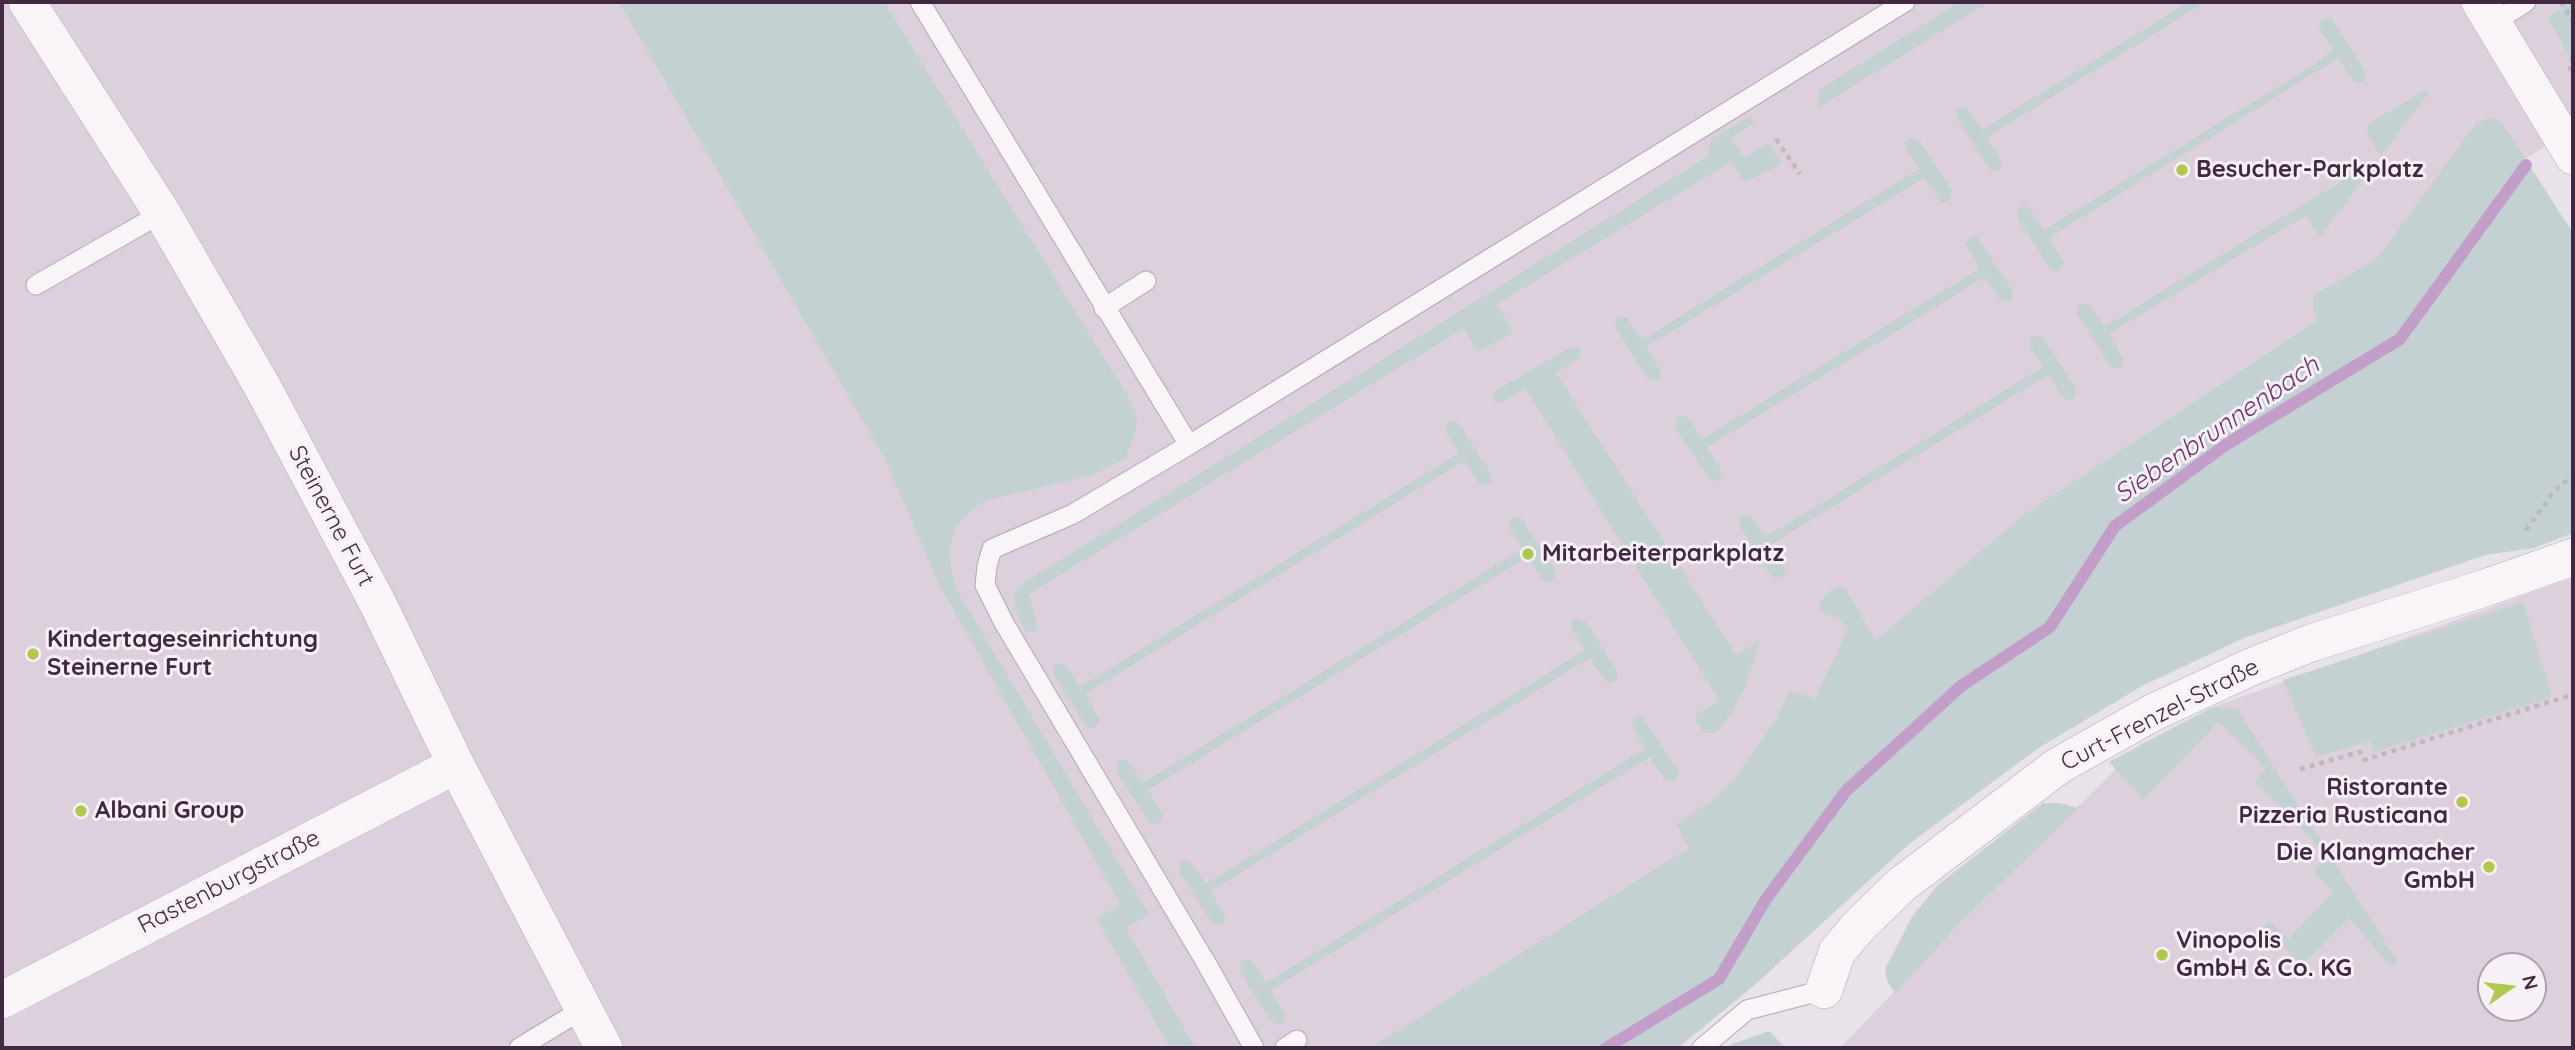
<!DOCTYPE html>
<meta charset="utf-8">
<style>
body{margin:0}
#map{position:relative;width:2575px;height:1050px;overflow:hidden;background:#e9e2ea;font-family:Quicksand,sans-serif}
canvas{display:block}
.frame{position:absolute;inset:0;border:4px solid #412a41;pointer-events:none}
.north{position:absolute;left:2477px;top:952px;width:70px;height:70px;box-sizing:border-box;background:#f7f1f7;border:2px solid #aea1ae;border-radius:50%;rotate:76deg;font-size:19px;font-weight:700;line-height:28px;text-align:center;color:#412a41}
.north::after{content:'';display:block;margin:auto;width:24px;height:32px;background:#b0c94c;clip-path:polygon(50% 0,100% 100%,50% 72%,0 100%)}
</style>
<div id="map">
<canvas width="2575" height="1050"></canvas>
<div class="frame"></div>
<div class="north">N</div>
</div>
<script>
const context = document.querySelector('canvas').getContext('2d');
context.lineJoin = 'round';
function fill(path, color) { context.fillStyle = color; context.fill(path, 'evenodd'); }
const shape = rows => new Path2D(rows.map(r => 'M' + r).join(''));
function stroke(path, color, width, dash) { context.strokeStyle = color; context.lineWidth = width; context.lineCap = dash ? 'butt' : 'round'; context.setLineDash(dash || []); context.stroke(path); }
function label(font, color, halo, rows, align = 'center') {
  context.font = font + ' Quicksand,sans-serif'; context.lineWidth = 6; context.setLineDash([]); context.textBaseline = 'middle'; context.strokeStyle = halo; context.fillStyle = color; for (const [text, x, y, turn = 0] of rows) {
    context.save(); context.translate(x, y); context.rotate((+turn || 0) * Math.PI / 180); context.textAlign = isNaN(turn) ? turn : align; if (halo) context.strokeText(text, 0, 0); context.fillText(text, 0, 0); context.restore();
  }
}
fill(shape([
 [2,2,2571,2,2547,18,2573,64,2573,129,2493,179,1483,1048,2,1048],
 [2573,578,2573,1048,1840,1048,1959,924,2141,744,2213,707],
 [2491,966,2533,966,2533,1008,2491,1008]
]), '#dbd0db');
fill(shape([
 [619,2,884,2,1127,395,1137,416,1136,430,1126,458,1093,475,984,501,968,513,955,529,949,549,951,567,956,589,1149,914,1126,928,1195,1048,1170,1048,1097,919,1120,904,940,586,884,457],
 [1960,2,1989,2,1818,108,1819,90],
 [2188,2,2206,2,1987,137,2002,164,2001,168,1996,171,1989,169,1956,117,1958,108,1964,106,1968,109,1982,130],
 [2571,2,2573,2,2573,63,2547,18],
 [2324,18,2329,18,2333,21,2366,72,2363,82,2358,83,2353,81,2338,58,2049,238,2064,263,2058,272,2050,269,2017,217,2019,208,2024,206,2030,209,2044,230,2317,63,2333,50,2320,29,2319,23],
 [2425,90,2428,94,2381,156,2369,138,2367,127,2372,122],
 [1750,116,1754,123,1731,138,1744,158,1768,143,1781,164,1745,183,1731,162,1497,304,1511,328,1512,332,1509,335,1480,351,1476,350,1464,328,1029,594,1038,629,1029,633,1025,630,1016,612,1015,592,1024,583,1707,157,1712,139],
 [2486,119,2495,119,2503,124,2573,233,2573,533,2534,548,2485,555,2244,638,2142,686,2037,749,1909,844,1758,982,1678,1048,1370,1048,1689,848,1676,824,1714,799,1733,781,1776,720,1790,691,1815,698,1849,628,1838,619,1822,612,1819,602,1832,590,1841,587,1847,591,1875,641,2025,514,2318,320,2313,309,2314,295,2377,259,2468,134,2477,123],
 [1910,137,1919,140,1952,191,1949,201,1944,203,1939,200,1924,178,1646,347,1661,373,1658,380,1648,379,1615,327,1617,318,1623,316,1628,319,1642,340,1919,169,1906,148,1905,143],
 [2379,158,2320,237,2306,215,2109,334,2124,360,2121,367,2115,369,2110,366,2077,314,2077,309,2081,303,2090,305,2104,327],
 [1975,236,1979,239,2012,291,2012,298,2007,302,2000,300,1985,277,1707,447,1722,472,1719,480,1713,481,1709,479,1675,427,1677,417,1684,416,1689,418,1702,439,1980,268,1966,245,1967,239],
 [2034,335,2043,337,2076,389,2076,394,2073,399,2068,400,2063,398,2048,375,1770,545,1786,571,1780,579,1772,577,1739,525,1741,515,1746,514,1752,517,1766,537,2043,367,2030,346,2031,338],
 [1576,346,1581,351,1579,358,1556,373,1736,655,1760,641,1745,687,1730,715,1719,729,1711,733,1704,732,1695,720,1697,714,1719,700,1525,388,1501,403,1494,401,1492,397,1495,391,1571,347],
 [1453,421,1459,424,1492,475,1491,483,1481,486,1464,461,1085,694,1100,720,1096,727,1091,729,1086,726,1053,674,1055,665,1064,664,1080,687,1459,453,1445,430,1448,422],
 [1516,517,1522,519,1555,571,1554,579,1550,582,1544,582,1527,557,1148,790,1163,816,1161,821,1157,824,1149,822,1116,770,1118,761,1123,759,1129,762,1143,783,1522,549,1508,525,1511,518],
 [2523,602,2552,697,2374,752,2370,741,2316,757,2283,680],
 [1576,618,1585,621,1618,672,1618,680,1610,683,1605,681,1590,658,1211,891,1225,917,1225,923,1220,925,1212,923,1179,871,1181,862,1185,860,1192,863,1206,884,1585,650,1572,629,1572,623],
 [2213,707,2237,709,2397,961,2392,967,2349,918,2303,965,2263,928,2269,921,2289,939,2334,892,2314,872,2327,858,2304,830,2255,782,2266,768,2218,722,2143,799,2109,762],
 [1641,716,1679,771,1676,781,1670,782,1665,780,1650,757,1271,990,1285,1016,1283,1023,1277,1024,1272,1022,1239,970,1241,961,1248,959,1252,961,1266,983,1645,749,1632,725,1634,718],
 [2043,803,2060,803,2078,808,1959,924,1895,993,1887,981,1885,969,1913,915,1939,884],
 [1769,1031,1786,1048,1727,1048,1732,1044]
]), '#c3d1d3');
stroke(shape([
 [1606,1048,1719,979,1766,899,1846,791,1961,686,2050,627,2115,526,2227,444,2400,339,2526,165]
]), '#c39ec8', 12);
const lane = shape([
 [920,2,1189,445,1905,2],
 [2493,23,2526,2],
 [36,285,162,213],
 [1104,308,1146,281],
 [1189,445,1073,514,992,549,987,566,985,585,1004,623,1205,961,1254,1048],
 [519,1048,583,1009],
 [1285,1048,1297,1040],
 [1702,1048,1747,1010,1824,990]
]);
const street = shape([
 [27,2,162,213,262,386,378,604,456,765,604,1048],
 [2480,2,2573,156],
 [1824,990,1837,952,1858,927,1901,885,2058,766,2152,713,2251,667,2311,643,2485,588,2573,557],
 [2,1000,456,765]
]);
stroke(lane, '#b3a7b4', 21);
stroke(street, '#b3a7b4', 38);
stroke(shape([
 [2561,2,2573,22],
 [2570,71,2573,52],
 [1776,139,1800,174],
 [2526,530,2555,490,2573,476],
 [2300,769,2360,752,2364,760,2568,696]
]), '#c1b7c1', 4.5, [5, 5]);
stroke(lane, '#f8f4f8', 19);
stroke(street, '#f8f4f8', 37);
for (const [x, y, r, color] of [
 [2182,170,7,"#b0c94c"],
 [1528,554,7,"#b0c94c"],
 [33,654,7,"#b0c94c"],
 [2462,802,7,"#b0c94c"],
 [81,811,7,"#b0c94c"],
 [2489,867,7,"#b0c94c"],
 [2162,955,7,"#b0c94c"]
]) { const dot = new Path2D(); dot.arc(x, y, r, 0, 2 * Math.PI); context.fillStyle = color; context.fill(dot); stroke(dot, '#f7f1f7', 2.5); }
label('bold 24px', '#412a41', '#f7f1f7', [
 ["Besucher-Parkplatz",2196,170],
 ["Mitarbeiterparkplatz",1542,554],
 ["Kindertageseinrichtung",47,640],
 ["Steinerne Furt",47,668],
 ["Ristorante",2448,788,"right"],
 ["Pizzeria Rusticana",2448,816,"right"],
 ["Albani Group",95,811],
 ["Die Klangmacher",2475,853,"right"],
 ["GmbH",2475,881,"right"],
 ["Vinopolis",2176,941],
 ["GmbH & Co. KG",2176,969]
], 'left');
label('24px', '#412a41', '#f7f1f7', [
 ["Steinerne Furt",331,516,62],
 ["Curt-Frenzel-Straße",2160,715,-27],
 ["Rastenburgstraße",229,882,-27]
]);
label('italic 26px', '#6e3673', '#f7f1f7', [
 ["Siebenbrunnenbach",2217,430,-34]
]);
</script>
